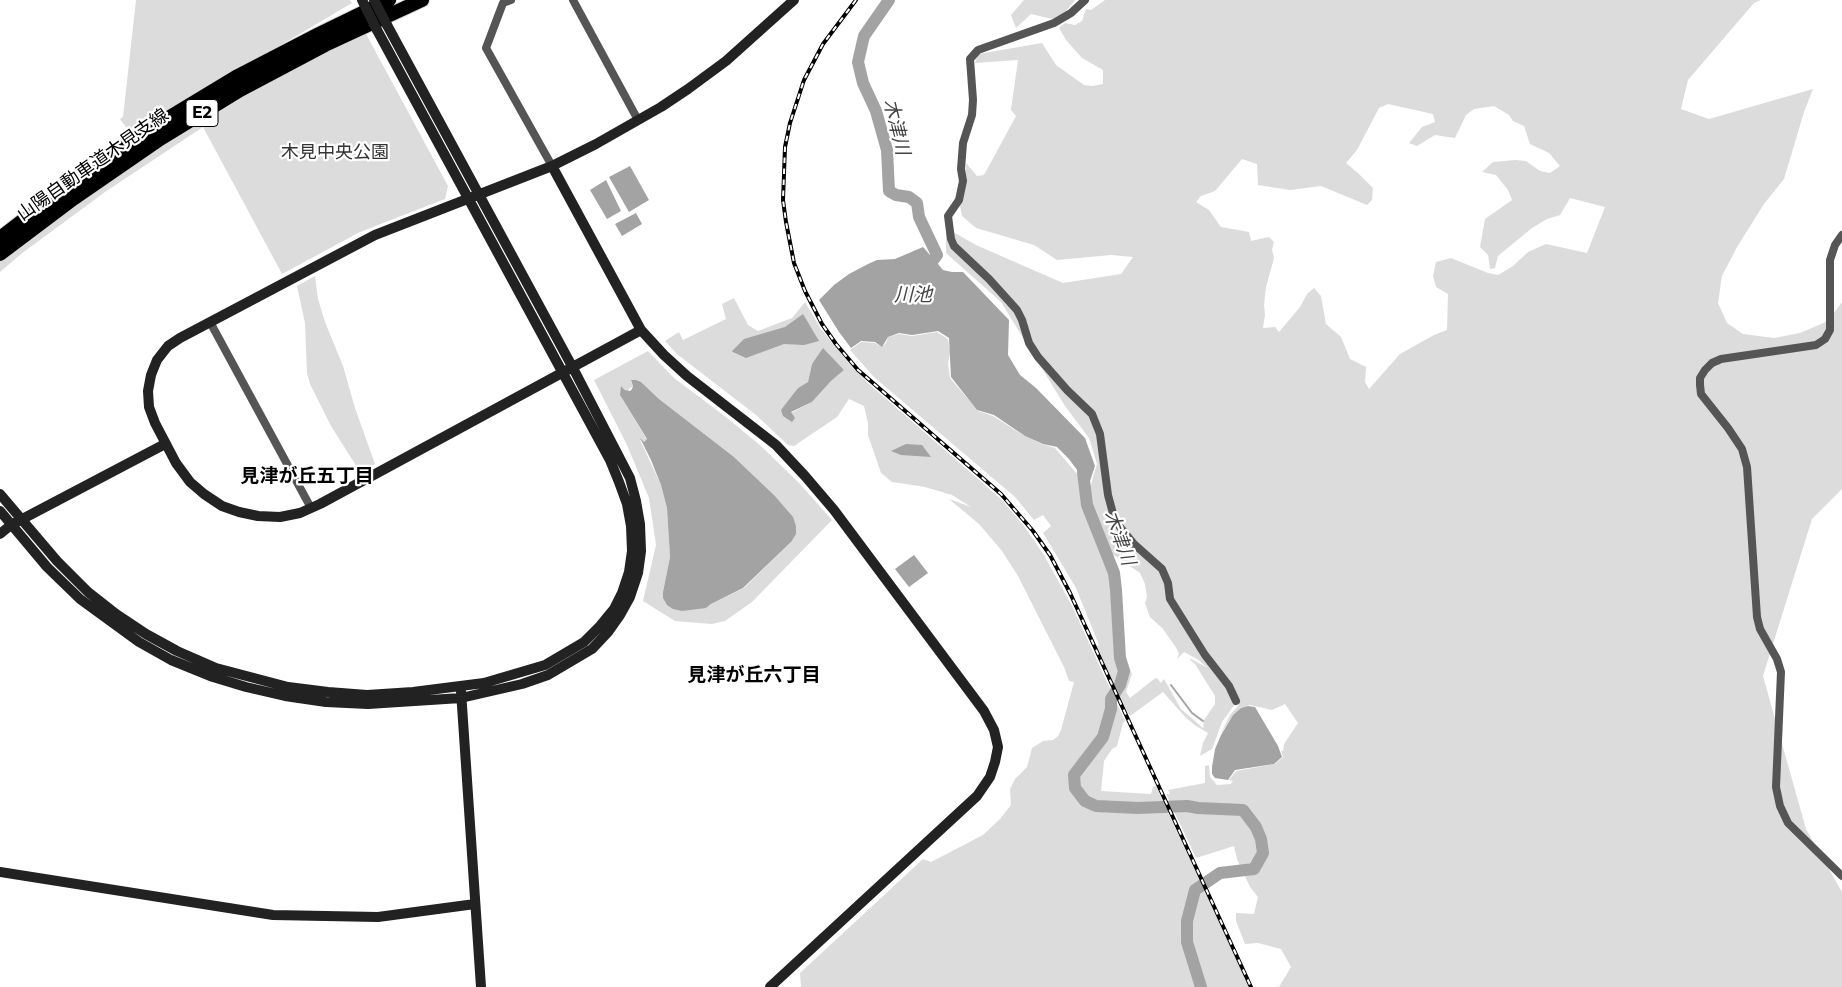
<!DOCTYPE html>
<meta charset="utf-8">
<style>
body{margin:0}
canvas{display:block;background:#fff}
</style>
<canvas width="1842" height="987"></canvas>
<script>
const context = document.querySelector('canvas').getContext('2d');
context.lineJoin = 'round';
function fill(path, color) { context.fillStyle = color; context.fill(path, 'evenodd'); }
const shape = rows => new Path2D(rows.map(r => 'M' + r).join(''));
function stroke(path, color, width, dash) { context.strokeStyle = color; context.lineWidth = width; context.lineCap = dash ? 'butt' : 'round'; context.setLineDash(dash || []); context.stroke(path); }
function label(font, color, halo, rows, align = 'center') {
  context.font = font + ' Montserrat,"Noto Sans JP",sans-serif'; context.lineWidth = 4.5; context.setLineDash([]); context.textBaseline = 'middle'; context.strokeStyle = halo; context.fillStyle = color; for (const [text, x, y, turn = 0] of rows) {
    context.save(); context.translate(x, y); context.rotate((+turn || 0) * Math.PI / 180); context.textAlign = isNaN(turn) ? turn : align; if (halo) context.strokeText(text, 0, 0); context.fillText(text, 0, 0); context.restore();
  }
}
fill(shape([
 [136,0,350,0,352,3,131,134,120,119,123,117],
 [1024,0,1075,0,1062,16,1052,19,1031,14,1016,28,1011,15],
 [1105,0,1761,0,1754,3,1688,80,1681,109,1709,119,1813,89,1804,112,1784,179,1764,204,1737,247,1722,276,1718,303,1727,323,1743,334,1774,338,1800,333,1828,321,1842,302,1842,489,1812,519,1763,676,1806,829,1842,892,1842,987,1279,987,1291,967,1281,949,1258,943,1245,944,1236,921,1236,913,1254,914,1258,897,1250,887,1237,859,1234,846,1196,858,1166,794,1170,794,1168,790,1205,783,1205,766,1209,765,1210,777,1217,785,1231,784,1233,781,1229,780,1236,771,1275,764,1283,757,1281,751,1283,751,1284,744,1298,723,1285,704,1272,710,1250,705,1241,708,1233,715,1220,735,1230,715,1238,706,1238,703,1235,704,1222,722,1212,749,1200,756,1203,743,1208,733,1196,726,1186,718,1163,692,1130,716,1123,706,1097,646,1099,645,1076,588,1043,533,1051,526,1043,515,1034,520,1015,497,874,377,850,350,861,342,875,343,882,347,886,343,888,337,899,334,912,336,937,332,948,339,950,352,948,364,950,378,978,411,993,416,1023,435,1042,444,1055,448,1078,475,1080,490,1090,488,1097,464,1089,438,1065,406,1001,302,946,253,946,231,955,233,976,245,1063,283,1121,274,1133,257,1111,255,1057,260,1034,245,976,228,962,216,960,206,965,187,966,163,977,176,984,175,1016,116,1011,110,1018,60,975,63,978,54,1042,43,1056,65,1084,85,1092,86,1103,84,1103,70,1082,58,1066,40,1059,28,1065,23,1075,25,1082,21,1086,9,1091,10],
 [1388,104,1433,114,1435,122,1422,127,1409,143,1417,146,1435,135,1455,138,1466,115,1474,109,1494,106,1509,115,1513,121,1524,126,1530,144,1549,153,1560,166,1550,173,1540,171,1526,161,1515,160,1493,162,1482,172,1496,175,1508,190,1512,200,1485,219,1480,247,1488,255,1490,269,1495,268,1498,256,1532,228,1547,219,1560,215,1570,198,1605,207,1587,253,1546,244,1528,252,1513,266,1498,275,1488,273,1451,258,1436,262,1433,276,1436,287,1448,294,1447,330,1434,335,1400,354,1369,389,1365,382,1366,367,1350,359,1341,337,1326,324,1321,296,1314,288,1307,294,1300,307,1279,332,1275,327,1263,328,1265,315,1264,305,1266,287,1274,258,1272,250,1274,242,1269,237,1251,241,1249,232,1221,227,1209,210,1196,202,1201,196,1215,191,1242,159,1257,164,1258,185,1290,190,1321,186,1367,205,1372,200,1373,188,1359,174,1346,163,1357,150,1379,108],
 [1111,553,1140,573,1145,584,1147,597,1145,603,1150,617,1163,629,1177,649,1179,654,1177,659,1184,652,1197,659,1208,668,1191,659,1190,660,1195,664,1215,696,1215,704,1204,720,1203,728,1181,709,1164,679,1161,683,1157,678,1154,679,1130,698,1126,692,1132,674,1123,651,1115,642,1114,604,1110,570],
 [365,32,448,186,445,199,360,232,282,274,203,127,105,192,21,254,0,272,0,261,139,160,237,98],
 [315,276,318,299,325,322,343,366,355,408,375,464,357,474,355,464,331,426,310,384,307,373,305,323,297,286],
 [734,298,748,325,758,331,792,318,805,302,821,329,852,367,868,383,1002,500,1024,526,1044,555,1072,606,1125,721,1123,723,1117,746,1112,749,1104,761,1101,791,1151,794,1153,787,1156,786,1249,987,801,987,800,973,923,859,931,862,983,835,1000,819,1011,805,1010,789,1015,779,1027,767,1032,748,1043,741,1053,740,1058,736,1061,730,1074,682,1069,681,1064,667,1018,576,1002,551,979,524,949,499,971,507,952,495,925,487,892,482,881,473,868,435,868,423,864,406,849,399,837,417,794,446,788,445,756,415,677,354,665,341,679,332,683,340,726,319,722,304],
 [828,353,831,358,844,370,831,381,812,402,791,413,793,396,798,388,808,382,812,364,818,357],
 [648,351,674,378,726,417,761,446,800,484,832,520,752,602,725,621,712,624,675,621,643,601,656,545,649,498,627,445,594,380],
 [631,381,641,382,659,399,734,457,774,495,791,542,744,588,711,604,706,608,663,592,670,557,667,508,661,485,640,440,644,442,647,440,620,395,622,387,627,391,633,386]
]), '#dcdcdc');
fill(shape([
 [630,166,649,200,629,212,609,177],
 [606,180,621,211,607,219,590,190],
 [636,213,642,224,622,236,615,224],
 [923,247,943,270,952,272,963,272,1009,320,1008,355,1020,375,1036,388,1085,438,1095,466,1088,487,1081,488,1080,474,1069,459,1057,447,1043,444,1025,436,994,415,977,410,951,377,949,338,938,331,912,335,899,333,888,337,882,347,875,342,861,341,851,348,839,332,819,300,834,285,849,274,868,264,877,260,895,259],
 [803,314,819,341,804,345,784,344,746,358,733,352,732,351,744,339,785,327],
 [823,348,844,370,831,381,812,402,791,412,795,418,792,422,783,416,781,410,798,388,808,382,812,364],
 [631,380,636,380,641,382,659,399,734,457,774,495,793,517,796,526,796,534,791,542,743,588,711,604,706,608,682,611,673,609,667,605,663,598,663,592,670,557,667,508,661,485,651,460,640,438,644,442,647,439,620,395,621,386,625,390,630,391,632,389,633,386],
 [906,444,922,445,931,457,901,455,891,451],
 [914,555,928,573,909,587,895,569],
 [1248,706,1255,707,1278,746,1282,757,1274,764,1235,770,1228,780,1215,778,1212,774,1212,767,1215,749,1221,735,1233,715,1241,708]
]), '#a3a3a3');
stroke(shape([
 [1171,685,1192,713,1203,721]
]), '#a3a3a3', 2);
stroke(shape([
 [889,0,864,36,858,62,863,83,876,111,887,150,889,191,896,195,909,197,917,203,919,217,937,255,931,263,935,272],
 [1083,472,1087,505,1114,573,1116,590,1120,658,1124,671,1120,685,1111,699,1111,709,1103,737,1074,775,1075,788,1085,801,1096,806,1138,808,1187,806,1198,808,1243,810,1256,827,1261,839,1263,853,1254,869,1220,873,1195,890,1187,921,1187,942,1201,987]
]), '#a3a3a3', 12);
const highway = shape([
 [0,238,61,191,150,129,236,77,319,34,389,0],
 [0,254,73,199,160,139,240,90,325,45,422,0]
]);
stroke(highway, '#dbdbdb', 16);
stroke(shape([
 [511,0,503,3,486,48,552,166],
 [573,0,638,120],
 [1085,0,1071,13,1054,23,978,50,970,59,973,100,972,115,963,143,961,169,963,181,959,200,948,216,951,239,954,246,989,279,1017,310,1022,320,1029,343,1038,357,1067,390,1092,414,1100,434,1108,495,1115,521,1134,544,1162,569,1168,583,1170,599,1205,655,1229,686,1236,701],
 [1842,235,1835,245,1830,260,1830,330,1825,339,1816,345,1721,359,1712,363,1705,370,1700,378,1700,385,1701,394,1728,428,1742,449,1747,467,1757,617,1760,629,1777,659,1781,672,1776,787,1780,806,1788,823,1842,876],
 [210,322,311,508]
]), '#555', 8);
stroke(shape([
 [552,166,641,330,664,355,687,376,776,445,805,476,834,510,984,711,994,730,998,747,995,762,990,777,977,796,770,987],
 [641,330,320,504,300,513,280,517,258,516,239,512,222,506,204,494,190,482,176,463,155,423,149,407,148,391,151,375,157,360,168,346,180,338,375,235,552,166,596,144,661,107,688,89,726,61,794,0],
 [0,494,57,561,88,592,116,614,146,634,177,651,216,668,288,687,328,692,367,695,413,692,484,683,545,665,584,642,600,626,614,609,622,593,629,572,632,551,631,526,627,504,619,482,610,460,377,30],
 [0,511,47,567,80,599,139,642,171,660,213,677,246,687,285,696,326,702,368,704,461,698,522,684,548,675,592,649,608,632,620,615,630,597,638,573,641,551,640,524,636,501,630,478,573,368,387,25],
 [0,534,11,525,165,444],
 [461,691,481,987],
 [0,872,273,915,378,917,475,904]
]), '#222', 10);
stroke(highway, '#000', 14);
const rail = shape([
 [856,0,823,44,804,80,790,123,785,147,783,200,786,222,794,263,805,291,822,324,836,344,858,370,1001,494,1033,531,1050,555,1070,593,1251,987]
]);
stroke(rail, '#000', 4);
stroke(rail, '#fff', 2, [5.5]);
stroke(shape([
 [362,0,377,30],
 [374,0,387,25]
]), '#222', 10);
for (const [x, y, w] of [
 [202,113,32]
]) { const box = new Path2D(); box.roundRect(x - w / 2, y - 13.5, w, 27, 4); context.fillStyle = '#fff'; context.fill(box); stroke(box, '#000', 1); }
label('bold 16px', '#000', null, [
 ["E2",202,113]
]);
label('18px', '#333', '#fff', [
 ["木見中央公園",335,153]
]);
label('18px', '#000', '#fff', [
 ["山陽自動車道木見支線",93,165,-35]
]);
label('italic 19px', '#444', '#fff', [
 ["木津川",896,127,76],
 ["川池",913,295],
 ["木津川",1119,538,70]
]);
label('bold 19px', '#000', '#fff', [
 ["見津が丘五丁目",307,476],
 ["見津が丘六丁目",754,675]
]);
</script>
